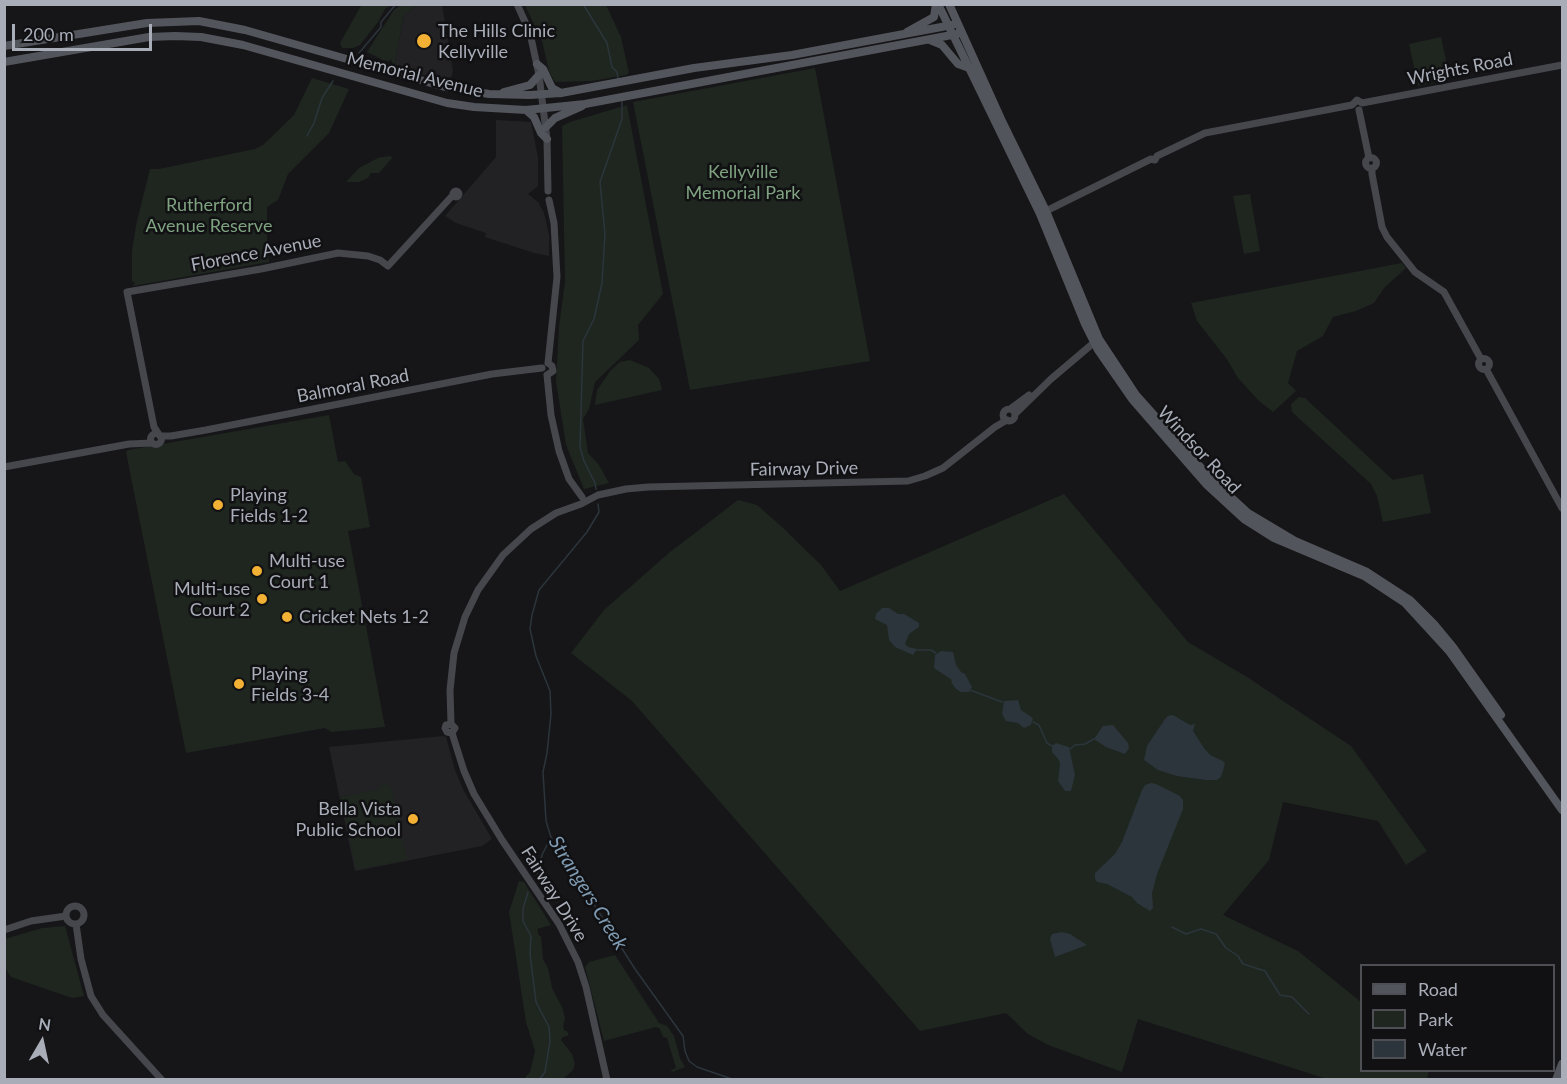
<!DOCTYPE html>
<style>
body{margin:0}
#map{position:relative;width:1567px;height:1084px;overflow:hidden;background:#161618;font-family:Lato,sans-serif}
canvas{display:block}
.frame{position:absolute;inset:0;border:6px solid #a8adb8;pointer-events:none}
.legend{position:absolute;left:1360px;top:964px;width:195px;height:108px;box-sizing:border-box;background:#111113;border:2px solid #4d4f55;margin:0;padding:8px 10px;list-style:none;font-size:18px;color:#a8adb8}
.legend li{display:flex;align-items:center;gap:12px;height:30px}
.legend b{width:30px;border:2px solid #4d4f55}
.north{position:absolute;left:12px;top:1012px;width:60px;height:60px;-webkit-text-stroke:4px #111113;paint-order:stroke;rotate:9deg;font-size:16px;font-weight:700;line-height:24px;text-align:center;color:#a8adb8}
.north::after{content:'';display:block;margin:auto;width:21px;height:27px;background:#a8adb8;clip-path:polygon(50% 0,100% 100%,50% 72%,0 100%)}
.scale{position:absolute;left:12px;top:24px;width:140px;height:27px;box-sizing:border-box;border:3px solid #a8adb8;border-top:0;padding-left:8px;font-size:18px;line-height:21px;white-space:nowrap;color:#a8adb8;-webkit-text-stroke:4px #111113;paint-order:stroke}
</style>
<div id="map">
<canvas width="1567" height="1084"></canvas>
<div class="frame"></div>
<ul class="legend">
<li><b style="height:8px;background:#53555c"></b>Road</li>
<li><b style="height:16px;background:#1e261f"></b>Park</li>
<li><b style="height:16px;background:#2c353c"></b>Water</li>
</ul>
<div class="north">N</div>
<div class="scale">200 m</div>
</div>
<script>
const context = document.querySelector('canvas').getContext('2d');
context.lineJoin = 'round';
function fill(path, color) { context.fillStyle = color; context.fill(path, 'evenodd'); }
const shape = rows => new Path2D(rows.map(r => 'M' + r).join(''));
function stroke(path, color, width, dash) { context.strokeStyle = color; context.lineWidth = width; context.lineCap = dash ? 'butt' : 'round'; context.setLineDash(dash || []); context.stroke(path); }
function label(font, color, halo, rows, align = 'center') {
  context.font = font + ' Lato,sans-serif'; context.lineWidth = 5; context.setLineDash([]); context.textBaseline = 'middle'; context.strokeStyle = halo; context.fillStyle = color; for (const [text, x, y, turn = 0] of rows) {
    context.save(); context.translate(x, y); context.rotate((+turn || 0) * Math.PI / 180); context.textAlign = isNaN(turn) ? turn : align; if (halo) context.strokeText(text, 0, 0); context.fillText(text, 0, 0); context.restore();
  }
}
fill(shape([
 [418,5,442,5,453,71,451,79,439,79,394,67,404,15],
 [496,120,531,122,538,158,538,186,528,194,538,202,544,213,549,235,549,256,534,253,485,237,486,233,456,223,445,216,496,157],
 [443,736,446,737,455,770,464,791,492,839,482,846,355,871,329,747]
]), '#222225');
fill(shape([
 [362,4,392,5,385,9,378,22,360,45,353,48,342,48,340,43],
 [401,5,418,5,404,15,394,67,391,59,390,61,383,60,367,52,394,10],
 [525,5,606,5,621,37,629,73,626,75,592,81,555,82,549,71,542,41],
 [1441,37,1450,79,1418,86,1409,44],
 [815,68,870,361,690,390,633,102],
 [312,78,349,89,329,133,288,174,278,200,267,207,267,243,269,262,133,286,135,283,132,281,132,251,136,225,150,169,159,169,255,149,263,145,294,115],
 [627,105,663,294,638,325,639,340,595,382,589,409,583,419,588,453,599,465,609,483,584,489,566,445,556,381,559,327,565,282,562,126,570,122],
 [389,156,393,157,379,173,371,173,368,178,359,182,346,182,359,168,378,158],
 [1250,194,1260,251,1244,254,1233,196],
 [1402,263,1406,268,1384,288,1374,303,1356,311,1333,317,1323,336,1297,351,1288,383,1296,391,1273,412,1258,400,1238,378,1226,358,1197,321,1191,303],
 [630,360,649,368,659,379,662,390,595,405,597,390,611,370,620,362],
 [1299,397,1305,398,1393,480,1423,474,1431,513,1383,522,1377,496,1371,484,1292,412,1291,404],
 [329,415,338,462,345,461,354,474,361,477,370,527,348,531,385,727,331,732,325,728,186,753,126,452,128,450],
 [1064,494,1188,642,1247,677,1351,746,1427,851,1406,865,1378,821,1283,802,1269,860,1223,915,1298,951,1361,1002,1362,1070,1429,1071,1427,1079,1327,1079,1138,1019,1122,1072,1048,1045,1028,1034,1006,1013,920,1031,632,701,571,653,604,610,670,552,738,500,757,505,781,526,821,565,840,591],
 [382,783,391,787,407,860,356,870,341,797,381,789],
 [519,881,524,882,551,925,537,929,539,936,541,936,543,959,548,968,552,988,562,1007,565,1018,563,1027,565,1031,567,1031,569,1035,563,1037,561,1040,572,1054,575,1064,573,1070,563,1079,524,1079,530,1072,535,1051,526,1022,509,912],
 [65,926,84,996,72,998,11,977,5,968,5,939,42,928],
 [615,955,659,1023,667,1026,674,1036,680,1058,685,1067,672,1072,671,1070,676,1068,667,1038,663,1037,660,1029,656,1027,604,1041,585,967,589,962]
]), '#1e261f');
fill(shape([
 [882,608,889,608,898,614,904,614,919,623,919,627,909,634,905,644,908,647,917,649,913,655,895,647,889,640,887,625,875,619,876,614],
 [941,651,953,652,956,665,961,672,965,674,972,687,969,692,961,692,956,689,951,682,952,680,934,668,935,655],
 [1018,700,1021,710,1033,718,1031,725,1024,728,1018,723,1006,721,1002,714,1004,701],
 [1173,715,1190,725,1195,724,1193,731,1204,748,1210,755,1223,761,1225,764,1221,777,1217,780,1206,780,1177,776,1158,770,1144,760,1147,746,1165,719,1168,716],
 [1113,725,1128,743,1129,748,1125,754,1106,747,1094,739,1103,726],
 [1056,743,1069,747,1075,775,1071,791,1065,791,1058,781,1060,765,1059,760,1052,752,1052,746],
 [1151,783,1156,784,1180,796,1183,800,1183,809,1157,874,1152,893,1153,908,1150,911,1137,903,1132,897,1107,884,1097,882,1095,879,1095,873,1115,854,1122,842,1142,790,1145,785],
 [1062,932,1070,934,1087,945,1055,957,1050,939,1052,934]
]), '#2c353c');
stroke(shape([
 [583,4,607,43,612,67,617,72,618,79],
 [359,53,381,27,381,22,396,4],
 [307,136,314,123,322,98,333,81],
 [596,489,595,483,584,461,580,447,583,341,594,319,602,283,605,234,600,182,622,119,622,101],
 [598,504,599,512,587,532,539,590,532,615,530,629,536,656,550,691,551,714,547,753,543,772,546,821,551,837,635,969,683,1036,685,1051,689,1061,697,1067,735,1080],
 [917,650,931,650,936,653],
 [970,690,1002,702],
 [1033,722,1039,725,1047,743,1052,746],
 [1070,749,1075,745,1085,744,1094,739],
 [537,877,542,855,550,839],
 [528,892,523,909,523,921,531,936,530,954,536,1002,549,1027,550,1041,545,1072,539,1080],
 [1172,927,1186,934,1201,929,1216,934,1226,948,1238,956,1243,964,1265,971,1280,995,1292,997,1309,1014]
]), '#2c353c', 1.5);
stroke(shape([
 [517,4,530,33,539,75,547,139,548,191],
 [1359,110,1369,158],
 '1365.5 163a5.5 5.5 0 1 1 11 0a5.5 5.5 0 1 1-11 0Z',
 [1372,168,1372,174,1382,227,1387,237,1415,272,1444,292,1481,359],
 '453 194a3 3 0 1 1 6 0a3 3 0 1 1-6 0Z',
 [1042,213,1151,159,1155,160,1157,156,1205,133,1352,105,1357,100,1362,103,1562,65],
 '1478.5 364a5.5 5.5 0 1 1 11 0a5.5 5.5 0 1 1-11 0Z',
 [548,363,557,277,554,223,549,200],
 [1486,369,1562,508],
 [547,375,551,415,559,451,569,479,582,497],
 [547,375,553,371,552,366,548,363],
 [1010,409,1029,395],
 '1003 415a6 6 0 1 1 12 0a6 6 0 1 1-12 0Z',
 [1015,414,1051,379,1097,340],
 [158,433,154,427,127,292,261,269,338,253,368,256,380,260,388,266,453,195],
 '150.5 439a5.5 5.5 0 1 1 11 0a5.5 5.5 0 1 1-11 0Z',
 [160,436,171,436,206,430,492,374,542,368],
 [4,467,129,444,152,443],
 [451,724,446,725,445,728,447,732,452,733],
 '66 915a9 9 0 1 1 18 0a9 9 0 1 1-18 0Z',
 [76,924,81,959,91,996,103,1015,162,1080],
 [4,930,31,921,66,916],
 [607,1080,586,987,578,962,559,924,502,840,474,794,464,771,452,733,455,728,451,724,450,690,454,653,465,617,478,590,503,555,531,529,556,513,581,504,598,495,626,489,648,487,908,481,925,476,943,468,995,427,1007,420]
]), '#45474d', 7);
stroke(shape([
 [938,4,1040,214,1085,324,1098,350,1132,399,1207,485,1244,519,1274,538,1364,576,1405,603,1449,651,1562,810],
 [949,4,1001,119,1046,211,1099,339,1136,395,1211,479,1248,513,1295,541,1367,572,1410,600,1434,624,1453,647,1501,715],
 [907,32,934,17,936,4],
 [930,40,942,45,958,64,969,68],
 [4,46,147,23,199,21,245,30,445,87,489,94,530,95,561,93,694,68,792,55,952,25],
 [4,62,149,37,175,36,201,37,243,45,447,103,474,107,526,110,585,104,957,34],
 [537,64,543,69,552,88,561,93],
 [504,92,530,85,539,75],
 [526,110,534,117,541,133,547,139],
 [546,127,555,118,582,106],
 [1556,1080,1562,1064]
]), '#53555c', 8);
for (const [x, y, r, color] of [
 [424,41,8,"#f2b134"],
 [218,505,6,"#f2b134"],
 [257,571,6,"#f2b134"],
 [262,599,6,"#f2b134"],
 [287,617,6,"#f2b134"],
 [239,684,6,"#f2b134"],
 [413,819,6,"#f2b134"]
]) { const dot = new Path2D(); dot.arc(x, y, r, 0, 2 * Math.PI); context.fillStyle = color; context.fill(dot); stroke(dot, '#111113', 2); }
label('18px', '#a8adb8', '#111113', [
 ["The Hills Clinic",438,31],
 ["Kellyville",438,52],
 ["Playing",230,495],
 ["Fields 1-2",230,516],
 ["Multi-use",269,561],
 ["Court 1",269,582],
 ["Multi-use",250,589,"right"],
 ["Court 2",250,610,"right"],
 ["Cricket Nets 1-2",299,617],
 ["Playing",251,674],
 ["Fields 3-4",251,695],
 ["Bella Vista",401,809,"right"],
 ["Public School",401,830,"right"]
], 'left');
label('18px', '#a8adb8', '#111113', [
 ["Wrights Road",1460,69,-11],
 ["Memorial Avenue",415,75,14],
 ["Florence Avenue",256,253,-11],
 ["Balmoral Road",353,386,-11],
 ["Windsor Road",1199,450,47],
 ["Fairway Drive",804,469,-1],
 ["Fairway Drive",554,894,58]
]);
label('18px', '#7fa381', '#111113', [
 ["Kellyville",743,172],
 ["Memorial Park",743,193],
 ["Rutherford",209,205],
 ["Avenue Reserve",209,226]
]);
label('italic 20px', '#7f9bb3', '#111113', [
 ["Strangers Creek",588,893,58]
]);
</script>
